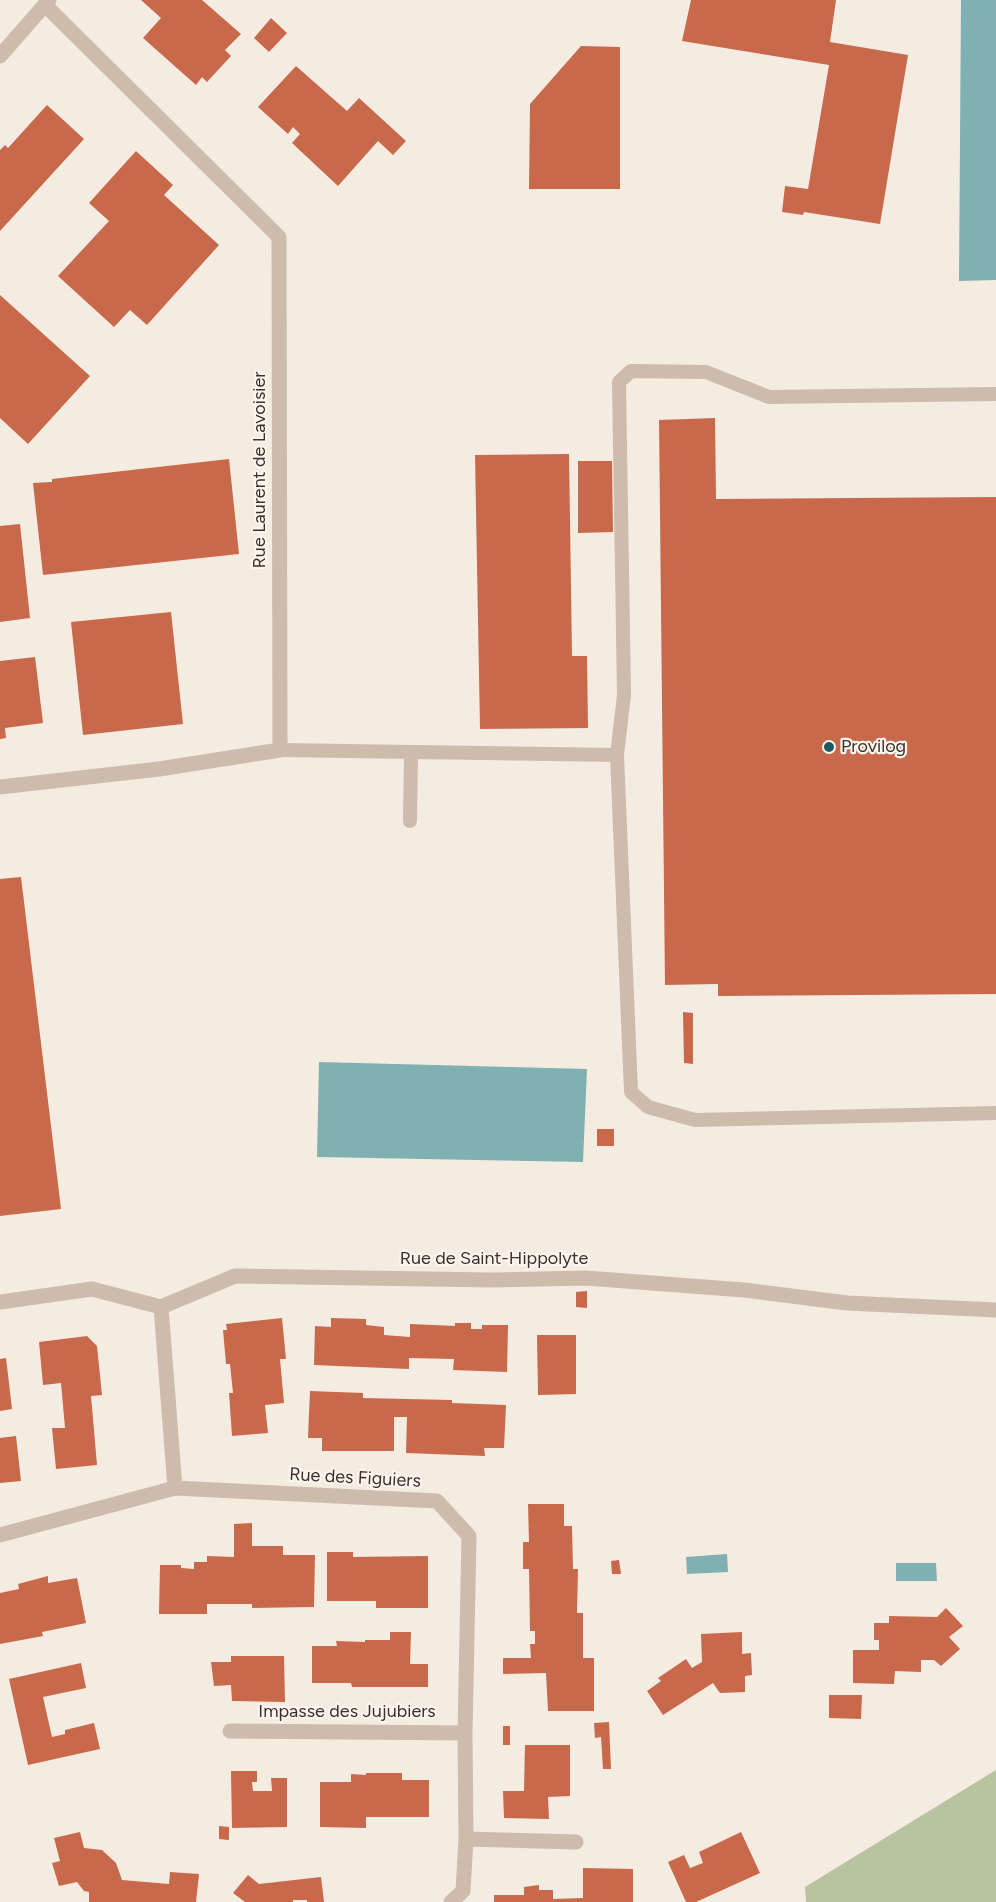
<!DOCTYPE html>
<style>
body{margin:0}
canvas{display:block;background:#f4ebe1}
</style>
<canvas width="996" height="1902"></canvas>
<script>
const context = document.querySelector('canvas').getContext('2d');
context.lineJoin = 'round';
function fill(path, color) { context.fillStyle = color; context.fill(path, 'evenodd'); }
const shape = rows => new Path2D(rows.map(r => 'M' + r).join(''));
function stroke(path, color, width, dash) { context.strokeStyle = color; context.lineWidth = width; context.lineCap = dash ? 'butt' : 'round'; context.setLineDash(dash || []); context.stroke(path); }
function label(font, color, halo, rows, align = 'center') {
  context.font = font + ' Figtree,sans-serif'; context.lineWidth = 4.5; context.setLineDash([]); context.textBaseline = 'middle'; context.strokeStyle = halo; context.fillStyle = color; for (const [text, x, y, turn = 0] of rows) {
    context.save(); context.translate(x, y); context.rotate((+turn || 0) * Math.PI / 180); context.textAlign = isNaN(turn) ? turn : align; if (halo) context.strokeText(text, 0, 0); context.fillText(text, 0, 0); context.restore();
  }
}
fill(shape([
 [996,1770,996,1902,806,1902,805,1887]
]), '#b8c4a0');
fill(shape([
 [961,0,996,0,996,280,959,281],
 [319,1062,587,1069,583,1162,317,1157],
 [727,1554,728,1572,687,1574,686,1557],
 [896,1563,936,1563,937,1581,896,1581]
]), '#7fb0b2');
fill(shape([
 [141,0,202,0,241,34,225,50,231,56,207,82,202,77,196,85,143,38,161,18],
 [691,0,836,0,830,42,908,55,880,224,804,212,803,215,782,212,785,186,808,189,829,65,682,41],
 [271,18,287,33,269,52,254,38],
 [581,46,620,47,620,189,529,189,530,104],
 [296,66,347,111,359,98,406,141,393,155,378,141,338,186,292,143,300,134,293,127,288,134,258,107],
 [47,105,84,139,0,231,0,150,5,145,8,148],
 [136,151,173,185,164,195,219,245,147,325,130,310,114,327,58,276,109,221,89,203],
 [0,295,90,376,28,444,0,418],
 [715,418,716,499,996,497,996,994,718,996,718,984,665,985,659,420],
 [569,454,572,656,587,656,588,728,480,729,475,455],
 [229,459,239,554,43,575,33,483,52,482,52,479],
 [578,461,612,461,613,532,578,533],
 [20,524,30,618,0,622,0,526],
 [171,612,183,724,83,735,71,622],
 [35,657,43,723,5,728,6,738,0,739,0,661],
 [21,877,61,1209,0,1216,0,879],
 [683,1012,693,1013,693,1064,684,1063],
 [597,1129,614,1129,614,1146,597,1146],
 [587,1291,587,1308,576,1307,576,1292],
 [282,1318,286,1359,280,1359,284,1403,265,1405,268,1433,232,1436,229,1393,233,1393,230,1364,226,1364,223,1330,227,1330,226,1324],
 [331,1318,366,1319,366,1325,384,1327,384,1335,410,1337,410,1324,455,1326,455,1323,471,1323,471,1329,482,1329,482,1325,508,1325,507,1372,453,1370,454,1359,409,1358,409,1369,314,1365,315,1326,331,1327],
 [537,1335,576,1335,576,1394,538,1395],
 [87,1336,97,1346,102,1395,91,1396,97,1465,56,1469,52,1428,65,1428,61,1383,43,1385,39,1342],
 [6,1358,12,1409,0,1411,0,1359],
 [310,1391,363,1393,363,1398,452,1400,452,1403,506,1405,504,1448,484,1448,485,1456,406,1453,407,1417,394,1417,394,1451,322,1451,322,1438,308,1438],
 [16,1436,21,1481,0,1483,0,1438],
 [528,1504,564,1504,564,1526,572,1526,573,1569,578,1569,577,1613,583,1613,583,1658,594,1658,594,1711,548,1711,546,1673,503,1674,503,1658,531,1658,530,1644,535,1644,535,1631,530,1631,529,1569,523,1569,523,1542,529,1542],
 [252,1523,252,1546,283,1546,283,1555,315,1555,314,1607,252,1608,252,1604,207,1604,207,1614,159,1614,160,1565,181,1565,181,1568,194,1569,194,1562,207,1562,207,1556,234,1557,234,1524],
 [327,1552,353,1552,353,1557,428,1556,428,1608,376,1608,376,1601,327,1601],
 [619,1560,621,1574,612,1574,611,1561],
 [48,1576,48,1583,77,1578,86,1623,42,1632,43,1636,0,1644,0,1593,19,1589,18,1584],
 [946,1608,963,1626,949,1637,960,1649,941,1666,934,1660,921,1660,921,1672,895,1671,894,1684,853,1683,853,1650,879,1650,879,1640,874,1640,874,1623,889,1623,889,1616,937,1617],
 [390,1632,411,1632,410,1664,428,1664,428,1687,352,1687,351,1683,312,1683,312,1646,337,1646,336,1641,365,1642,365,1640,390,1640],
 [742,1632,742,1654,751,1653,752,1675,745,1676,745,1692,720,1693,713,1683,663,1715,647,1691,661,1681,658,1678,686,1659,692,1668,702,1662,701,1634],
 [231,1656,284,1656,285,1702,232,1701,231,1685,214,1686,211,1662,231,1662],
 [81,1663,86,1688,43,1697,52,1737,65,1734,65,1730,94,1723,100,1749,28,1765,9,1679],
 [829,1695,862,1695,861,1719,829,1718],
 [609,1722,611,1769,603,1769,601,1737,595,1738,594,1723],
 [503,1726,510,1726,510,1745,503,1745],
 [525,1745,570,1745,570,1796,548,1797,549,1819,504,1818,503,1791,524,1791],
 [231,1771,257,1771,257,1782,252,1782,253,1791,272,1791,271,1778,287,1778,287,1827,232,1828],
 [366,1773,402,1773,402,1780,429,1780,429,1817,366,1817,366,1828,320,1827,320,1782,351,1782,351,1774,366,1775],
 [219,1826,229,1827,229,1840,219,1839],
 [80,1832,84,1848,102,1850,116,1863,122,1880,169,1884,170,1872,199,1874,196,1902,89,1902,89,1892,84,1891,77,1882,59,1886,52,1863,60,1861,54,1838],
 [741,1832,760,1873,696,1902,686,1902,668,1862,684,1855,690,1868,703,1863,699,1852],
 [583,1868,633,1869,633,1902,494,1902,494,1895,524,1895,524,1887,539,1885,539,1890,553,1890,553,1899,583,1898],
 [248,1875,259,1884,321,1877,324,1902,307,1902,307,1900,293,1900,293,1902,245,1902,233,1893]
]), '#c8694b');
stroke(shape([
 [996,394,769,397,706,372,631,371,619,382,624,695,617,755,631,1092,648,1107,695,1120,996,1113],
 [280,750,617,755],
 [410,821,411,752]
]), '#cdbbac', 14);
stroke(shape([
 [0,56,49,0],
 [0,787,159,769,280,750,279,237,45,5],
 [0,1302,92,1289,161,1307,235,1276,492,1280,586,1278,744,1290,847,1303,996,1310],
 [161,1307,175,1488,437,1501,469,1536,465,1733,466,1839,463,1891,451,1902],
 [0,1535,175,1488],
 [230,1731,465,1733],
 [466,1839,576,1842]
]), '#cdbbac', 15);
for (const [x, y, r, color] of [
 [829,747,6,"#1f5a5e"]
]) { const dot = new Path2D(); dot.arc(x, y, r, 0, 2 * Math.PI); context.fillStyle = color; context.fill(dot); stroke(dot, '#fbf5ee', 2); }
label('18px', '#3b302b', '#fbf5ee', [
 ["Rue Laurent de Lavoisier",260,470,-90],
 ["Rue de Saint-Hippolyte",494,1259],
 ["Rue des Figuiers",355,1478,3],
 ["Impasse des Jujubiers",347,1712]
]);
label('18px', '#3b302b', '#fbf5ee', [
 ["Provilog",841,747]
], 'left');
</script>
